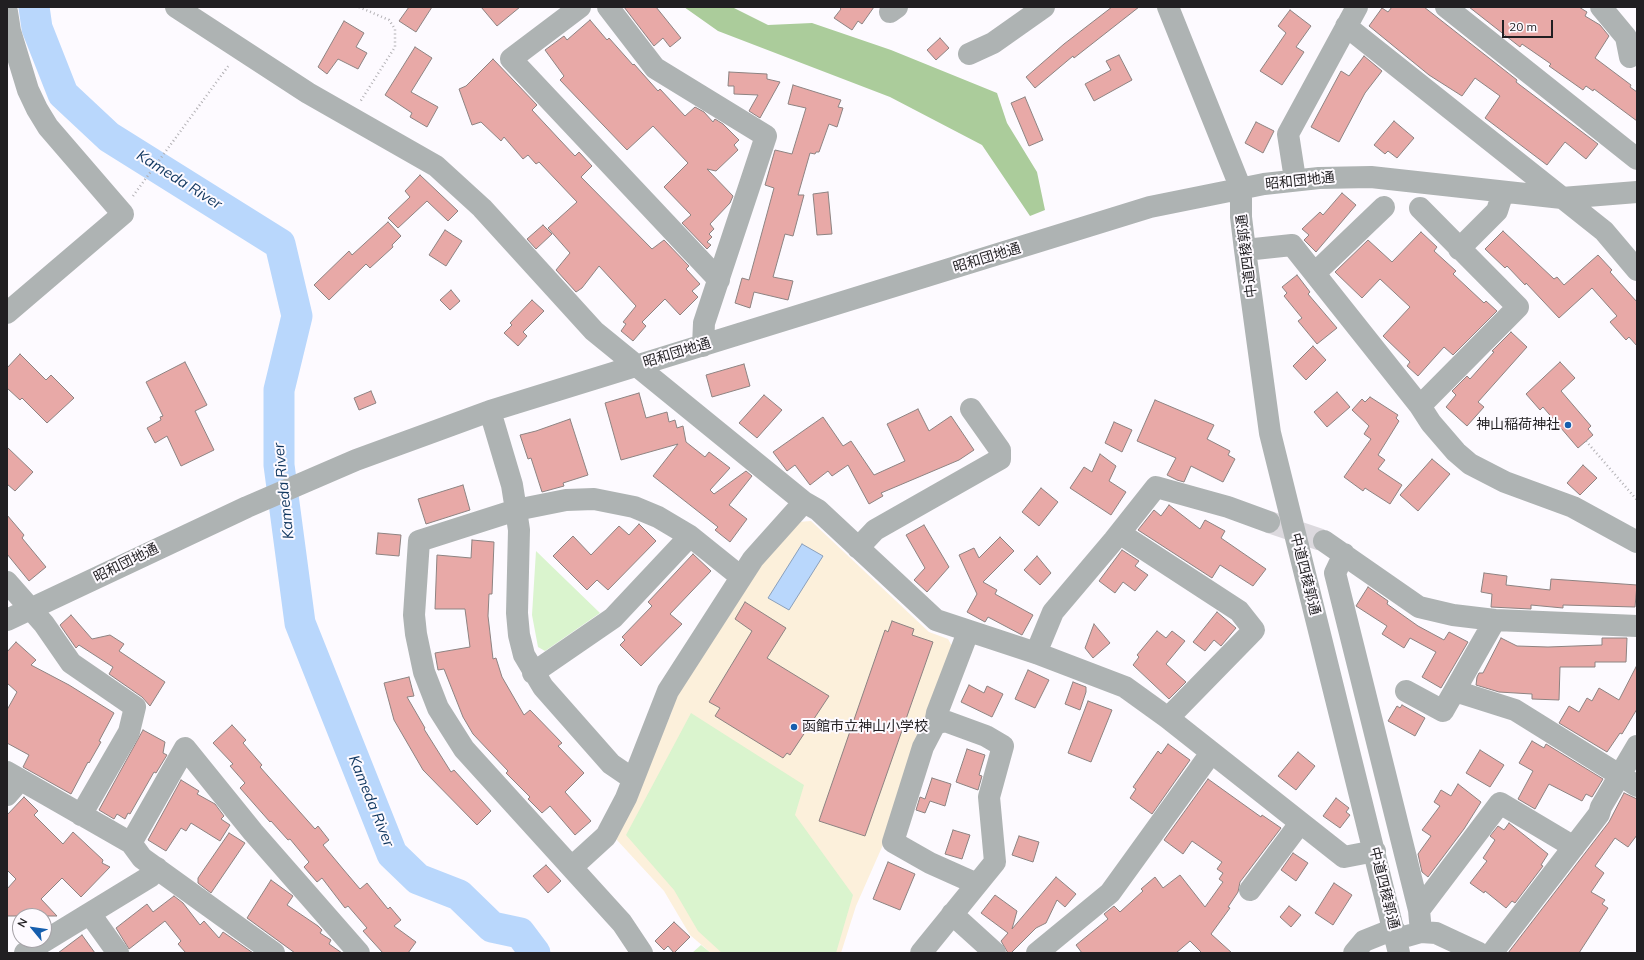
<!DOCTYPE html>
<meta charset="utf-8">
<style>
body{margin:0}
#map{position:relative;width:1644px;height:960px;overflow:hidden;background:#fdfaff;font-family:Mulish,sans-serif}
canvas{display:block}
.frame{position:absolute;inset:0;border:8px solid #211f22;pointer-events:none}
.north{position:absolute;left:12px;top:908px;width:40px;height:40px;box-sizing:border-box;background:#fdfaff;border:1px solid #a5a2a7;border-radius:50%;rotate:299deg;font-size:11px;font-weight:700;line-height:16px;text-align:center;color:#211f22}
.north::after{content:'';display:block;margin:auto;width:14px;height:18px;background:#155eae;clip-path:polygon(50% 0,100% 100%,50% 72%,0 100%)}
.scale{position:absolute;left:1502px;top:20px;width:51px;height:18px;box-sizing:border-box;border:2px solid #211f22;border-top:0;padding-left:5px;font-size:12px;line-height:14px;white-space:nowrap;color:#211f22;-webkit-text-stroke:3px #fdfaff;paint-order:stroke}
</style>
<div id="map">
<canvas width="1644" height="960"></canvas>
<div class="frame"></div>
<div class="north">N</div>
<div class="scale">20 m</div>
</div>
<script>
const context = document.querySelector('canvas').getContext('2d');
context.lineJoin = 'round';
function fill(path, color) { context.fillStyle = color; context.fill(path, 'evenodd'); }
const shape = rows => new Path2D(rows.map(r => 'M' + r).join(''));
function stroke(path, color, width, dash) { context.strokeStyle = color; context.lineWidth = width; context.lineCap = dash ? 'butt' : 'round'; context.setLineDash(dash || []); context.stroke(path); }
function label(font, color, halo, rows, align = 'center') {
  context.font = font + ' Mulish,"Noto Sans JP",sans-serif'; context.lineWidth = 4; context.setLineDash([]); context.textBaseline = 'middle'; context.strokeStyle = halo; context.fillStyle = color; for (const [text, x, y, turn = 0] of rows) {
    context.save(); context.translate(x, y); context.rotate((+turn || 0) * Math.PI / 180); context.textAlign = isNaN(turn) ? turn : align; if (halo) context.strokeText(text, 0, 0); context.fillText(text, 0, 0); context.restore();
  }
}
fill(shape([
 [811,521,929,632,948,639,953,648,938,690,914,742,882,847,856,906,841,953,711,953,690,935,664,891,616,839,640,787,672,711,676,695,763,563,798,522]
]), '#fcf0db');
fill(shape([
 [536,551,600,613,545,651,538,647,532,615],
 [691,713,804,785,795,815,853,895,836,953,722,953,698,931,674,890,626,835],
 [701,945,711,953,692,953]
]), '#daf4ce');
fill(shape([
 [684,7,732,7,768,25,812,23,891,50,997,93,1007,123,1037,172,1045,210,1030,216,982,145,890,97,718,31]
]), '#abcc9b');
const water = shape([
 [802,544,823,556,789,610,768,598,802,544]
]);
fill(water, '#b9d7fc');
stroke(water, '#8ba0bb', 1);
stroke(shape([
 [34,7,37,28,63,94,109,137,280,244,297,316,279,390,279,465,300,623,392,854,418,879,459,895,492,927,520,933,535,953]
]), '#b9d7fc', 31);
const building = shape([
 [409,7,432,7,416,32,399,21,409,7],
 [481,7,520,7,497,26,481,7],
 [624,7,656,7,681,38,670,47,663,38,654,46,624,7],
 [839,7,874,7,862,24,858,21,852,30,834,18,841,9,839,7],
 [1112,7,1139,7,1074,58,1073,56,1035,88,1026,77,1064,44,1112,7],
 [1392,7,1424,7,1517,80,1516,82,1598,144,1586,159,1565,142,1547,165,1485,118,1500,96,1475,78,1462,96,1429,75,1369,26,1382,8,1388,12,1392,7],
 [1469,7,1579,7,1587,12,1585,16,1600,25,1609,36,1595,58,1631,85,1630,87,1637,92,1637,121,1594,89,1593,91,1586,86,1583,90,1549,66,1551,64,1522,44,1520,47,1469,7],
 [1290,10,1311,26,1296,47,1304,52,1282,85,1260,71,1286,33,1278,26,1290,10],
 [590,20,607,40,609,38,633,65,634,64,658,91,660,89,685,116,695,107,704,112,713,122,715,119,723,124,739,140,734,145,738,150,716,171,707,169,733,196,730,203,710,224,714,229,709,234,712,237,707,242,711,245,707,249,682,223,691,215,664,187,688,163,653,126,627,150,560,80,564,76,545,50,564,36,567,40,590,20],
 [344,21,364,33,356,47,367,53,358,69,338,59,327,74,318,67,344,21],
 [940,38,949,48,936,60,927,50,940,38],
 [415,47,432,58,411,92,438,107,427,127,410,117,412,113,385,95,415,47],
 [1119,55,1132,80,1094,101,1085,84,1111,70,1106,61,1119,55],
 [1364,56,1382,71,1365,93,1339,142,1311,127,1341,71,1349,76,1364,56],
 [493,59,537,105,532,110,559,139,575,156,579,152,592,166,581,177,652,249,664,240,689,266,686,269,700,284,692,291,698,297,680,315,665,299,642,322,646,326,633,341,621,331,626,324,623,322,636,306,599,266,582,288,576,292,556,270,570,253,548,228,577,202,539,162,536,164,528,155,523,159,504,137,501,141,481,122,472,125,459,89,466,86,493,59],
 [729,72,767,74,767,79,780,82,760,118,749,111,758,95,734,94,734,86,728,86,729,72],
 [793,85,841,100,838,107,843,108,837,127,829,124,819,152,816,152,815,154,810,153,798,195,804,195,793,236,785,234,773,277,793,281,788,300,754,292,750,308,735,303,742,278,749,280,774,188,765,185,775,150,792,154,806,108,788,104,793,85],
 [1025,97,1043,140,1029,146,1011,103,1025,97],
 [1394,121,1414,138,1397,158,1388,151,1385,154,1374,145,1394,121],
 [1256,122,1274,131,1263,153,1245,143,1256,122],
 [420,175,458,211,448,221,427,201,398,228,388,218,410,197,405,191,420,175],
 [828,192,832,234,817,235,813,194,828,192],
 [1342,193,1356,205,1316,252,1304,240,1309,235,1302,229,1320,212,1323,215,1342,193],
 [388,222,401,236,392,245,393,247,370,268,366,264,329,300,314,285,349,251,352,255,388,222],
 [543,225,552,234,536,249,527,239,543,225],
 [445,230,462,241,446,266,429,255,445,230],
 [1503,231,1554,279,1557,277,1564,285,1598,255,1612,270,1610,272,1637,302,1637,346,1629,337,1626,340,1610,322,1617,316,1592,288,1559,318,1526,283,1525,285,1507,266,1505,268,1485,249,1503,231],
 [1421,232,1437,247,1434,251,1456,271,1453,274,1484,303,1486,301,1497,311,1453,355,1444,347,1418,376,1407,366,1410,362,1383,336,1410,307,1380,279,1362,298,1335,272,1368,240,1392,262,1421,232],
 [1297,275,1310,292,1308,294,1337,328,1317,344,1298,321,1302,318,1284,296,1287,293,1282,287,1297,275],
 [451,290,460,301,450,310,440,300,451,290],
 [532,300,544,311,523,332,527,336,518,346,504,333,512,325,510,323,532,300],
 [1511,332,1527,347,1478,402,1484,407,1467,426,1446,407,1456,395,1452,391,1467,376,1470,379,1494,352,1492,351,1511,332],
 [1313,346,1326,360,1306,380,1293,366,1313,346],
 [20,354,46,380,51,375,74,398,47,423,22,398,20,400,7,388,7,368,20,354],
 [185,362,207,405,195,411,214,450,181,466,167,436,155,443,147,428,161,420,160,417,163,416,146,382,185,362],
 [1560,362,1575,378,1561,391,1591,426,1588,429,1593,435,1578,448,1543,407,1540,410,1526,394,1560,362],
 [744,364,750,386,712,397,706,375,744,364],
 [371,391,376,403,359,410,354,398,371,391],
 [1337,392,1350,407,1327,427,1314,412,1337,392],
 [639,393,646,418,667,412,669,422,675,420,677,428,683,426,686,442,705,457,709,452,730,468,710,490,714,494,746,471,752,476,729,505,747,519,730,542,715,530,718,527,653,476,678,444,621,460,605,403,639,393],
 [764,395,782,410,757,438,739,423,764,395],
 [1370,397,1398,415,1396,418,1399,421,1378,455,1385,460,1378,469,1402,485,1390,504,1365,488,1363,491,1344,477,1371,439,1364,434,1369,426,1352,410,1362,399,1365,402,1370,397],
 [1155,400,1214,425,1207,439,1230,451,1228,455,1235,459,1223,482,1191,466,1184,482,1177,480,1167,475,1176,458,1137,441,1155,400],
 [918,409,929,431,951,416,974,450,959,460,881,493,883,496,869,504,848,465,832,476,828,471,810,485,795,465,787,471,773,452,823,417,843,446,851,441,874,475,905,461,887,424,918,409],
 [570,419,588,475,563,483,564,486,542,492,531,458,528,459,520,435,536,431,570,419],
 [1114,422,1132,430,1122,452,1105,443,1114,422],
 [7,447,33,472,15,491,7,484,7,447],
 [1100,454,1116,466,1109,481,1126,492,1111,515,1070,488,1084,467,1092,472,1100,454],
 [1432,459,1450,474,1418,511,1400,495,1432,459],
 [1583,465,1597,478,1580,495,1567,483,1583,465],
 [463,485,470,510,426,524,418,499,463,485],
 [1041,488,1058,502,1039,526,1022,512,1041,488],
 [1169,505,1200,529,1205,520,1225,531,1221,538,1266,569,1253,586,1220,565,1212,578,1138,530,1154,510,1161,516,1169,505],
 [7,515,24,535,22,538,46,567,29,581,7,554,7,515],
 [639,524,656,541,608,590,597,580,587,590,553,556,573,536,591,555,619,526,629,535,639,524],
 [924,525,949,567,927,592,914,580,925,568,906,535,924,525],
 [378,533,401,535,399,556,376,554,378,533],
 [1000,537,1014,551,983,582,997,590,995,594,1033,615,1022,635,988,617,985,622,967,612,977,594,959,555,974,548,979,558,1000,537],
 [472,540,494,542,492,594,489,594,488,616,493,659,496,658,502,677,524,715,530,710,562,743,558,746,584,773,565,792,591,821,575,835,550,806,542,813,528,799,530,797,506,773,508,771,473,734,463,717,444,669,438,670,435,653,470,647,465,609,435,609,437,555,471,558,472,540],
 [1122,550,1139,561,1135,566,1148,575,1135,591,1123,582,1115,593,1099,581,1122,550],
 [693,554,711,571,670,614,682,624,641,666,620,645,625,640,622,637,652,606,648,602,693,554],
 [1037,556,1051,573,1040,585,1024,570,1037,556],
 [1484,573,1507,576,1506,585,1550,590,1551,579,1637,585,1635,607,1563,605,1563,608,1531,605,1531,609,1491,607,1492,594,1481,592,1484,573],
 [1368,587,1388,601,1387,604,1418,626,1444,640,1449,632,1468,642,1441,688,1422,677,1436,652,1410,638,1404,648,1382,634,1387,626,1356,606,1368,587],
 [745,602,786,628,767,658,829,696,790,755,787,753,783,758,715,716,720,708,709,702,752,631,735,619,745,602],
 [1217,612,1236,628,1221,646,1214,640,1205,651,1193,642,1217,612],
 [71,615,92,639,110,635,124,644,119,651,165,682,150,706,142,697,109,674,113,667,79,645,76,648,60,625,71,615],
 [892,621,914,629,912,635,933,642,865,836,819,821,885,630,888,632,892,621],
 [1094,624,1110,643,1093,658,1085,648,1094,624],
 [1157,631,1166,638,1172,631,1185,641,1166,664,1186,682,1169,699,1133,665,1139,657,1137,655,1157,631],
 [1501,638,1517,646,1548,647,1602,645,1602,638,1627,638,1626,662,1595,662,1595,667,1560,667,1559,700,1532,699,1532,694,1499,692,1476,685,1477,677,1479,673,1483,673,1501,638],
 [16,642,36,660,31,665,69,685,114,713,99,741,101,742,89,763,88,762,71,794,23,767,29,755,7,743,7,710,17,692,7,683,7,652,16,642],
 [1637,665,1637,709,1622,734,1620,733,1607,752,1559,723,1569,706,1579,712,1587,698,1592,701,1599,688,1619,700,1637,665],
 [1028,670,1049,680,1035,708,1015,699,1028,670],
 [409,677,414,696,407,697,425,728,424,729,451,772,454,770,491,811,477,825,423,770,394,720,384,683,409,677],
 [1073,682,1086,687,1086,692,1080,710,1065,704,1073,682],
 [969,685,984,693,987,686,1003,694,992,717,961,702,969,685],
 [1088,701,1112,710,1091,762,1068,753,1088,701],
 [1402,705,1425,718,1415,736,1388,721,1397,706,1400,708,1402,705],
 [232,725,246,740,243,743,262,765,260,767,315,829,318,826,329,840,323,845,343,869,360,889,367,883,388,909,390,907,401,920,394,926,416,942,408,953,383,953,363,931,367,928,348,906,345,908,322,878,317,882,304,867,309,862,290,839,288,840,271,821,270,822,240,788,245,783,230,766,233,764,213,743,232,725],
 [143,730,165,742,163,753,167,755,156,773,154,772,130,814,128,813,125,819,117,814,114,819,99,810,143,730],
 [1532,741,1544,748,1546,744,1603,779,1592,797,1586,794,1582,801,1549,784,1535,809,1518,799,1533,771,1519,763,1532,741],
 [1168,744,1190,760,1152,814,1130,798,1136,789,1133,787,1158,751,1161,754,1168,744],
 [967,749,985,755,979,775,982,776,978,790,956,782,967,749],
 [1480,750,1504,765,1490,787,1466,773,1480,750],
 [1298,752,1315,766,1296,790,1278,776,1298,752],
 [932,778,951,784,945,806,930,801,925,813,916,810,920,797,925,799,932,778],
 [1208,779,1261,817,1262,815,1281,828,1240,882,1238,892,1228,907,1230,908,1211,934,1232,953,1202,953,1190,941,1176,953,1082,953,1076,945,1108,919,1104,914,1114,906,1120,912,1143,891,1141,889,1155,877,1163,888,1180,875,1205,907,1223,882,1219,879,1223,873,1217,869,1222,862,1192,841,1183,854,1164,840,1208,779],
 [181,780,199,791,197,794,215,804,224,816,221,819,230,825,220,841,191,823,186,831,181,828,166,851,148,840,181,780],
 [1458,784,1481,802,1464,829,1428,877,1422,872,1418,854,1431,836,1422,830,1440,806,1434,802,1441,790,1451,796,1458,784],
 [1624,793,1637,799,1637,835,1628,847,1615,838,1595,866,1604,873,1591,892,1605,900,1602,904,1608,908,1579,953,1508,953,1609,822,1624,793],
 [24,797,38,811,34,815,63,844,73,832,103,860,102,863,110,867,81,897,62,878,41,899,57,916,7,916,7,889,16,879,7,870,7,815,24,797],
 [1336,798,1349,808,1346,812,1350,815,1340,828,1323,816,1336,798],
 [1509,823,1548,854,1541,865,1543,866,1515,903,1512,901,1506,908,1485,891,1484,893,1470,883,1487,861,1483,858,1495,840,1490,836,1498,826,1504,830,1509,823],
 [953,830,970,835,962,859,945,854,953,830],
 [229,833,245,843,211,893,198,883,198,878,229,833],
 [1019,836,1039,842,1033,862,1012,855,1019,836],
 [1293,853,1308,863,1296,881,1281,870,1293,853],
 [888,862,915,874,900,910,873,899,888,862],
 [546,865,561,881,548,893,533,876,546,865],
 [1056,877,1076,894,1065,907,1057,900,1046,923,1036,928,1011,953,1008,953,1001,941,1008,933,981,913,995,895,1017,911,1012,929,1056,877],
 [271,880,293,896,287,905,318,926,322,930,320,933,331,940,329,944,342,953,295,953,247,918,271,880],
 [1334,883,1352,895,1333,925,1315,913,1334,883],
 [174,896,183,903,200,925,204,921,219,938,223,932,253,953,186,953,178,944,181,941,165,921,129,949,116,928,147,904,153,912,174,896],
 [1289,906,1301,915,1291,927,1280,917,1289,906],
 [674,922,690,937,674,953,668,946,664,950,655,941,674,922],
 [82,935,95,953,58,953,82,935]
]);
fill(building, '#e8a9a7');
stroke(building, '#8d8382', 1);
stroke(shape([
 [1269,522,1324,541]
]), '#dcd9de', 22, [22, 11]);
stroke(shape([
 [359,7,389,20,395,29,395,47,360,102],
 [133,196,229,65],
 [1586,441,1637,500]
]), '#b2b0b4', 2.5, [1, 3]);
stroke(shape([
 [176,7,308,93,436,166,482,208,594,331,804,502,818,510,936,620,1036,653,1125,687,1168,718,1344,857,1375,851],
 [580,7,511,59,719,280],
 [608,7,655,68,766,136,704,323,703,346],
 [1168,7,1241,189,1241,217,1245,250,1270,433,1399,953],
 [1446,7,1637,159],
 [1601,7,1626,37,1630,57],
 [7,12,10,31,28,90,37,109,48,127,123,214,7,313],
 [890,12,897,7],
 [1346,26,1604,231,1637,270],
 [969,54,993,43,1044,7],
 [1295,179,1288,134,1357,7],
 [1420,208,1518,307,1420,406],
 [1459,249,1497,211,1503,192],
 [1245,250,1292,245,1420,406,1431,423,1456,452,1470,464,1505,482,1573,507,1637,542],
 [1315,273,1384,207],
 [490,411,512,485,516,510,519,530,517,613,519,635,524,655,543,687,611,764,633,779],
 [1127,538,1239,611,1254,630,1168,718],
 [1324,541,1419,607,1453,615,1495,620,1637,626],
 [858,548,875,530,1000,459,1000,450,971,409],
 [1344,554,1335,573,1419,910],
 [7,582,44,624,71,663,135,707,129,732,81,815],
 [7,620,247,507,356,460,430,433,490,411,1150,207,1264,184,1319,178,1371,177,1562,198,1637,192],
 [1036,653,1053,612,1114,540,1156,487,1228,507,1269,522],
 [533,673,613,618,690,536],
 [1406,691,1443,711,1495,620],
 [1455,691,1515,710,1637,786],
 [935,724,937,713,965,640],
 [7,772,131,843,142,858,274,953],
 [7,795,20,780],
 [131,843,185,748,253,832,359,953],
 [572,867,606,836,626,798,668,691,753,559,804,502],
 [1250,890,1295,830],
 [90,914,118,953],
 [952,914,995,953],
 [1421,932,1419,910,1500,803,1574,847],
 [1407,936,1421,932,1436,933,1479,953],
 [25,953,151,876,157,868],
 [642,953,622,923,464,749,438,708,424,672,416,634,414,615,419,541,516,510,566,500,594,499,634,507,658,517,690,536,741,577],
 [921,953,995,862,989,797,1003,746,986,736,945,721,935,724,923,747,893,842,930,863,977,884],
 [1037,953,1110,893,1206,760],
 [1354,953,1364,941,1394,929],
 [1492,953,1599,814,1601,807,1637,746]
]), '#aeb3b3', 22);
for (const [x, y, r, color] of [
 [1568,425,4,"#155eae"],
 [794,727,4,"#155eae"]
]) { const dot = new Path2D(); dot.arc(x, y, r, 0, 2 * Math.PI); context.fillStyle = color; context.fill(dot); stroke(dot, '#fdfaff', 1.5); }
label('14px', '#211f22', '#fdfaff', [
 ["昭和団地通",1300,181,-6],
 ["中道四稜郭通",1247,256,-97],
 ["昭和団地通",987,258,-17],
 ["昭和団地通",677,353,-17],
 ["昭和団地通",126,563,-26],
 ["中道四稜郭通",1305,574,76],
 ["中道四稜郭通",1384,888,76]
]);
label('14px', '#211f22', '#fdfaff', [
 ["神山稲荷神社",1560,425],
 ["函館市立神山小学校",802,727,"left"]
], 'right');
label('italic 15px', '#0f365f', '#fdfaff', [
 ["Kameda River",179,180,32],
 ["Kameda River",284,491,-96],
 ["Kameda River",371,801,68]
]);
</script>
